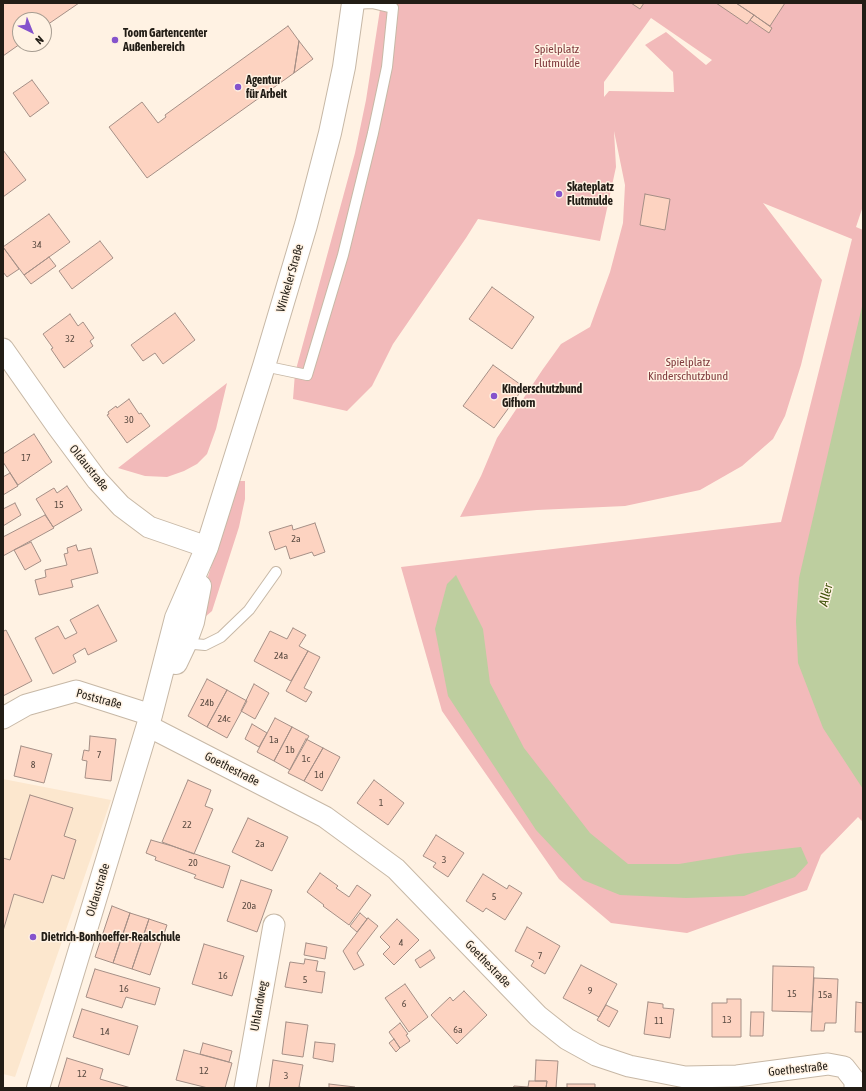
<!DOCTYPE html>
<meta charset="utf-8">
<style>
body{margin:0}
#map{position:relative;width:866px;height:1091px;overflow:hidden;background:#fff2e3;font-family:"Asap Condensed",sans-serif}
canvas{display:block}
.frame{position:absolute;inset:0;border:4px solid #221d16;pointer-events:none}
.north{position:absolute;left:12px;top:12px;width:40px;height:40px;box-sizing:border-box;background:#fff2e3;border:1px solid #a79d91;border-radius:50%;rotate:137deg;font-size:11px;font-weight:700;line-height:16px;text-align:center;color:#221d16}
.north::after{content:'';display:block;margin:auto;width:14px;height:18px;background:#8553cc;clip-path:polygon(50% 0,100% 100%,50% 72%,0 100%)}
</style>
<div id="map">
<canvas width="866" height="1091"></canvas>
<div class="frame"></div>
<div class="north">N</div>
</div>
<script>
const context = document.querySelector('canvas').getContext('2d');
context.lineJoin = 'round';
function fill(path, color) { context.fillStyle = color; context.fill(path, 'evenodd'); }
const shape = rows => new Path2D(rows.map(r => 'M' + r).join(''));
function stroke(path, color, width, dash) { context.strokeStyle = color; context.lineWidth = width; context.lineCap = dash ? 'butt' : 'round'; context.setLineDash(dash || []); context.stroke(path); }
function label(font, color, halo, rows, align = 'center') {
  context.font = font + ' "Asap Condensed",sans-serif'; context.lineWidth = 3; context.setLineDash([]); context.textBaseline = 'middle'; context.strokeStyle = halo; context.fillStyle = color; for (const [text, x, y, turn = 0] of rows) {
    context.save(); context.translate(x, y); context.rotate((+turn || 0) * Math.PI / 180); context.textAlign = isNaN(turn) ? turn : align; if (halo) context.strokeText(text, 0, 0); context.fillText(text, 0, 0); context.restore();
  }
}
fill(shape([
 [3,779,111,800,15,1077,3,1074]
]), '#fce7ce');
fill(shape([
 [381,3,863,3,863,206,856,227,863,230,863,822,858,817,821,855,807,890,687,933,611,923,559,879,442,711,401,567,781,522,852,239,763,203,822,280,801,365,785,416,773,439,742,466,700,490,625,506,537,510,460,517,481,476,497,438,543,369,561,344,590,327,610,272,623,223,625,185,614,131,616,167,600,241,478,219,466,238,393,344,372,386,347,411,293,399,295,373,355,153,366,100],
 [651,18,712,60,706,65,666,32,645,45,673,72,674,92,609,91,604,97,604,82],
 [227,383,216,429,207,454,197,464,184,471,167,477,145,476,118,468],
 [239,481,245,481,245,499,239,527,212,611,205,617,200,616,198,608,236,488]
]), '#f2baba');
fill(shape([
 [863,302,863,789,823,728,798,663,796,621,799,578],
 [456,575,483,629,490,683,524,748,590,833,628,864,679,864,739,854,801,847,808,863,795,877,744,896,686,898,620,895,583,880,536,830,448,696,435,629,447,584]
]), '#bdce9f');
const building = shape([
 [3,3,79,3,44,27,44,20,20,20,20,44,3,56,3,3],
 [631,3,644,3,640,9,631,3],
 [716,3,736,3,754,15,747,24,716,3],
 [736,3,785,3,770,26,736,3],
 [754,15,772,28,769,33,750,20,754,15],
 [288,26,299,41,294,73,147,178,109,127,142,102,158,123,166,117,165,115,288,26],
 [299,41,313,59,294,73,299,41],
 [32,80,49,103,30,117,13,93,32,80],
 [3,150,26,180,3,197,3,150],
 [645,194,670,199,665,230,640,225,645,194],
 [49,214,70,242,24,275,3,247,49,214],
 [100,241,113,258,72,289,59,271,100,241],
 [3,247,19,269,7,277,3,272,3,247],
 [49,257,56,266,31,284,24,275,49,257],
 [492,287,534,317,512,349,469,319,492,287],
 [175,313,195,340,163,364,155,353,143,361,131,345,175,313],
 [70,314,78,326,83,322,94,338,90,341,93,346,64,368,51,349,53,348,43,334,70,314],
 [493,365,524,387,494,428,463,406,493,365],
 [129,399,139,414,141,413,150,426,127,443,107,415,109,414,108,412,116,406,117,408,129,399],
 [34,434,52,462,18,485,3,462,3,454,34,434],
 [10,473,18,486,3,495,3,477,10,473],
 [67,486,82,510,53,527,36,499,54,488,57,493,67,486],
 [15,503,21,515,3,526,3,509,15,503],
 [45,515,54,528,3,556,3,537,45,515],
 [315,523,325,552,314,556,312,552,290,559,286,546,275,550,269,532,292,525,293,530,315,523],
 [31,542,41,561,25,570,14,550,31,542],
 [76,545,78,551,91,548,98,573,71,580,73,587,39,595,35,580,46,577,45,570,67,565,64,554,68,553,67,548,76,545],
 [98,605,117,641,88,655,85,648,73,655,76,662,53,674,35,638,58,626,65,639,77,633,70,620,98,605],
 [293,628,306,635,299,646,308,651,291,681,254,661,270,631,287,639,293,628],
 [3,629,4,631,6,630,32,681,3,696,3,629],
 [308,651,320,657,304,688,312,692,306,702,286,691,308,651],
 [207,679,227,690,207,727,188,716,207,679],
 [254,684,269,693,255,719,241,711,254,684],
 [227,690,247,701,227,738,207,727,227,690],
 [275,718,292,727,274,761,257,752,275,718],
 [252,724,267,733,259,747,245,739,252,724],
 [292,727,309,736,290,770,274,761,292,727],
 [90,736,116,739,111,781,85,778,87,761,82,760,84,750,89,751,90,736],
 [306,739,323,748,304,781,288,773,306,739],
 [21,746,52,754,44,783,14,776,21,746],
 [323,748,340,757,322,791,304,781,323,748],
 [188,780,211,790,205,806,213,809,194,854,162,842,188,780],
 [374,780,404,803,388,825,357,803,374,780],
 [30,795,73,808,64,836,76,840,64,879,52,875,43,903,14,894,3,931,3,858,10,860,30,795],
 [248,818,288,837,272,871,232,852,248,818],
 [436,835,464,853,448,877,433,867,436,863,423,856,436,835],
 [151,840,172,846,230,866,223,888,194,878,196,875,155,860,156,857,146,853,151,840],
 [320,873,338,886,336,888,349,897,357,885,371,895,349,925,323,906,324,905,307,892,320,873],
 [483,874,507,889,509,885,522,893,505,920,486,908,483,912,466,901,483,874],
 [241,880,272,890,257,932,227,921,241,880],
 [112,906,130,913,113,963,95,957,112,906],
 [130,913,149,919,132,969,113,963,130,913],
 [360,913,367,919,357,932,350,926,360,913],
 [368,918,378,926,357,953,364,965,354,970,343,951,368,918],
 [149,919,167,925,150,975,132,969,149,919],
 [397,919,419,940,394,965,383,954,390,947,380,937,397,919],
 [527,927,560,946,545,974,531,966,534,961,515,951,527,927],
 [306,943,327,947,325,959,304,955,306,943],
 [204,944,244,956,232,996,192,984,204,944],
 [430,950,435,958,420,968,415,960,430,950],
 [305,959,318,961,316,971,325,972,322,993,285,987,290,962,304,964,305,959],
 [581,965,617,984,599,1017,563,998,581,965],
 [773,966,814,967,812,1012,772,1011,773,966],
 [95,969,160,988,155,1005,126,997,122,1008,86,997,95,969],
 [814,978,838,979,836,1023,825,1023,824,1031,811,1031,814,978],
 [405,984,428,1017,409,1032,385,998,405,984],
 [464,991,487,1015,457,1044,431,1015,450,997,453,1001,464,991],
 [727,999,741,999,741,1037,712,1037,712,1003,727,1003,727,999],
 [648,1002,663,1004,663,1008,674,1009,670,1038,644,1034,648,1002],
 [856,1002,863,1003,863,1032,855,1032,856,1002],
 [606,1005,618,1011,609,1027,597,1020,606,1005],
 [82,1009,138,1026,129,1055,73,1037,82,1009],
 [751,1012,764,1012,763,1036,750,1036,751,1012],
 [286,1022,308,1025,303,1057,282,1054,286,1022],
 [400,1023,408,1034,406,1035,410,1041,400,1048,389,1032,400,1023],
 [394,1039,400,1048,396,1052,389,1043,394,1039],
 [315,1042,335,1044,333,1062,313,1058,315,1042],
 [203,1043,232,1051,229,1062,200,1054,203,1043],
 [184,1050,232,1063,225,1088,208,1088,176,1080,184,1050],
 [67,1058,103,1069,100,1079,131,1088,58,1088,67,1058],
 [273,1060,303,1065,299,1087,304,1088,269,1088,273,1060],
 [536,1060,558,1061,556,1088,546,1088,547,1081,535,1081,536,1060],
 [529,1081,547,1081,546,1088,513,1088,514,1086,528,1087,529,1081],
 [329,1084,355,1087,354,1088,329,1088,329,1084],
 [567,1084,595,1084,595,1088,567,1088,567,1084]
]);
fill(building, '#fdd3c1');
stroke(building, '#a58f86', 1);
const service = shape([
 [264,366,307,375,343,255,373,133,387,67,393,8,372,3,353,4],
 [183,643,205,645,221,637,249,610,276,572]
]);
const minor = shape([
 [3,349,57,426,97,480,121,506,149,527,207,547],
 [3,718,26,705,76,691,151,715],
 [148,726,325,817,396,869,538,1016,567,1039,596,1055,629,1066,685,1077,737,1076,828,1064,844,1067,855,1081,855,1088],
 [245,1088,274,925]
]);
const tertiary = shape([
 [176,663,185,644,193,622,200,586],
 [38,1088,151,715,176,618,207,547,264,366,306,225,330,133,344,67,353,3]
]);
stroke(service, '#c7b8a6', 12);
stroke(minor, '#c7b8a6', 23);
stroke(tertiary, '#c7b8a6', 24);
stroke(service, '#fff', 10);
stroke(minor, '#fff', 21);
stroke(tertiary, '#fff', 22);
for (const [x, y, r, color] of [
 [115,40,4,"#8553cc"],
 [238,87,4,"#8553cc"],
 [559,194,4,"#8553cc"],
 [494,396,4,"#8553cc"],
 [33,937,4,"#8553cc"]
]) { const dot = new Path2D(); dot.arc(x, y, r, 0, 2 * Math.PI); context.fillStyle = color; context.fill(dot); stroke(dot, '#fff2e3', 1.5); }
label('10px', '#594a41', null, [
 ["34",37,245],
 ["32",70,339],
 ["30",129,420],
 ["17",26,458],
 ["15",59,505],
 ["2a",296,539],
 ["24a",281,656],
 ["24b",207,703],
 ["24c",224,719],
 ["1a",274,740],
 ["1b",290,750],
 ["7",99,755],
 ["1c",306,759],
 ["8",33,765],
 ["1d",319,775],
 ["1",381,803],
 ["22",187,825],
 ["2a",260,844],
 ["3",444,860],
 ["20",193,863],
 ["5",494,897],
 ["20a",249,906],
 ["4",401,943],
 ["7",540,956],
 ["16",223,976],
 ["5",305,980],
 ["16",124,989],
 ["9",590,991],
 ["15",792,994],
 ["15a",825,995],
 ["6",404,1004],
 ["13",727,1020],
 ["11",659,1021],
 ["6a",458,1030],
 ["14",105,1032],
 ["12",204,1071],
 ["12",82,1074],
 ["3",286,1076]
]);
label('bold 12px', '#221d16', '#fff2e3', [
 ["Toom Gartencenter",123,33],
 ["Außenbereich",123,47],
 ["Agentur",246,80],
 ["für Arbeit",246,94],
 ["Skateplatz",567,187],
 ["Flutmulde",567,201],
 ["Kinderschutzbund",502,389],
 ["Gifhorn",502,403],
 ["Dietrich-Bonhoeffer-Realschule",41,937]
], 'left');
label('12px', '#803b3e', '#fff2e3', [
 ["Spielplatz",557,49],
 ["Flutmulde",557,63],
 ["Spielplatz",688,362],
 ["Kinderschutzbund",688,376]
]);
label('12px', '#221d16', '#fff2e3', [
 ["Winkeler Straße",290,278,-74],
 ["Oldaustraße",89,468,51],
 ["Poststraße",99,699,15],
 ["Goethestraße",232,769,27],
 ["Oldaustraße",98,890,-73],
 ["Goethestraße",488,964,46],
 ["Uhlandweg",259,1006,-80],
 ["Goethestraße",798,1069,-6]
]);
label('italic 13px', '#40530a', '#fff2e3', [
 ["Aller",826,595,-76]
]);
</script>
